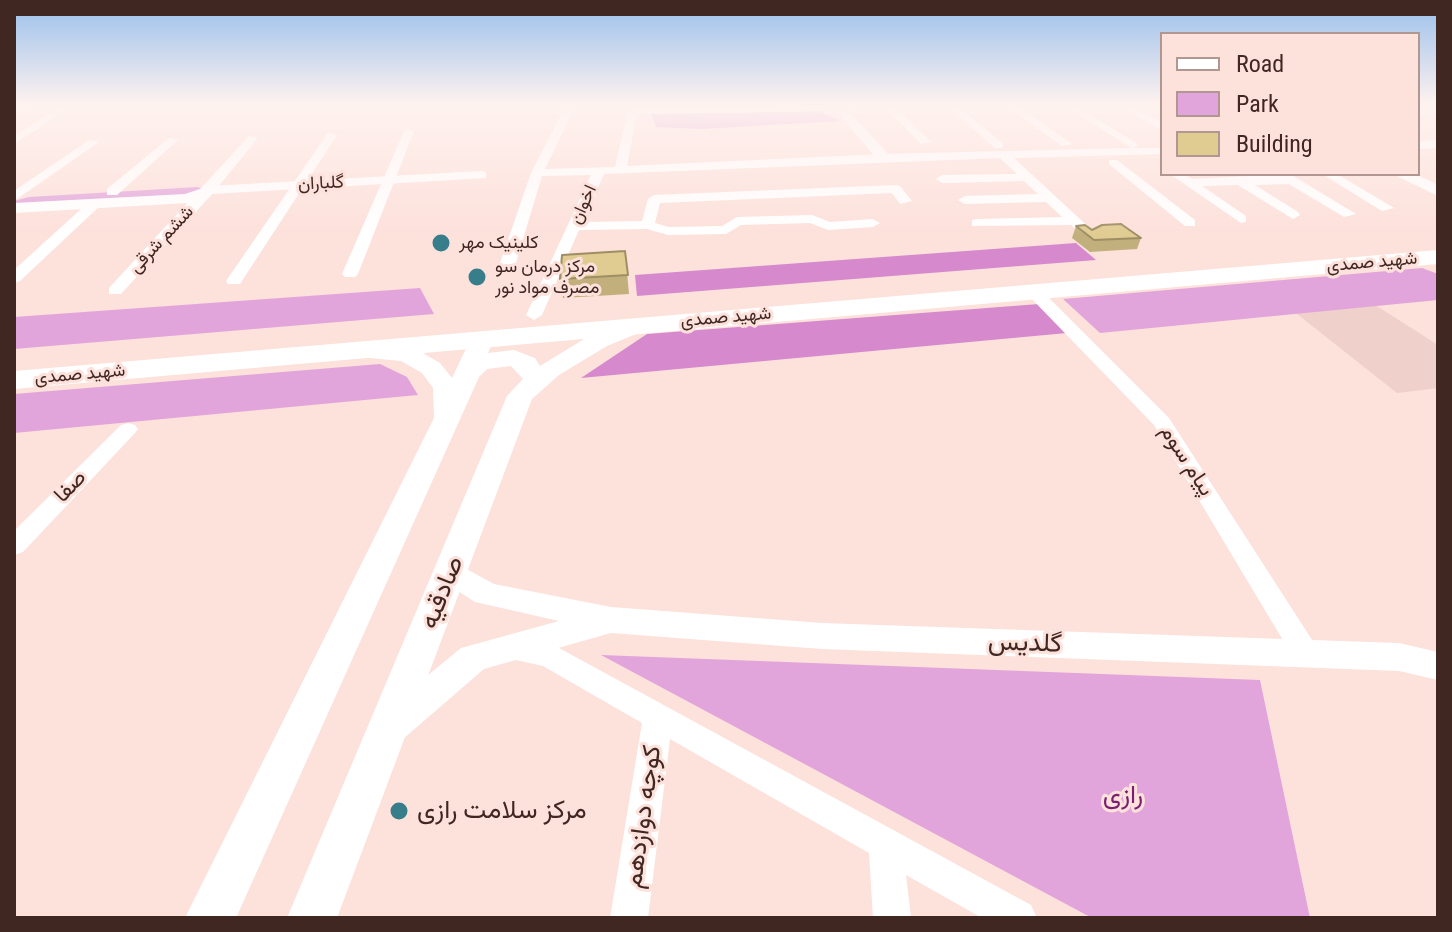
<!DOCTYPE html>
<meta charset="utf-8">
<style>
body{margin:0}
#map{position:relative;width:1452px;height:932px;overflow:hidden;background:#fde1db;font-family:"Roboto Condensed",sans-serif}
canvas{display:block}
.frame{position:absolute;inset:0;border:16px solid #402722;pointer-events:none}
.legend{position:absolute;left:1160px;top:32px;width:260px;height:144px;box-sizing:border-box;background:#fde1db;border:2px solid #b19791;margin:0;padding:10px 14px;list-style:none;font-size:24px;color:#402722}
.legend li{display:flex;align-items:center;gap:16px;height:40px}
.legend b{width:40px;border:2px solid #b19791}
</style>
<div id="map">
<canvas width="1452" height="932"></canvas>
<div class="frame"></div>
<ul class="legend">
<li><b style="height:10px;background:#fff"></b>Road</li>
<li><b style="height:22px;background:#e2a5db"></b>Park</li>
<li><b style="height:22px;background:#e0cb90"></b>Building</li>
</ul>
</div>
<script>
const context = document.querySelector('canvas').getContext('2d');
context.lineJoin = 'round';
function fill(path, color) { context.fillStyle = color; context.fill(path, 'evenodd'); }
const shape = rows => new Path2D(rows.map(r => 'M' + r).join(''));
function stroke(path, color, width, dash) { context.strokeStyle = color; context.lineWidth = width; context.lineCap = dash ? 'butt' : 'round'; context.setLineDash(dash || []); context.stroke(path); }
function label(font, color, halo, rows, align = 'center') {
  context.font = font + ' "Roboto Condensed",Vazirmatn,sans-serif'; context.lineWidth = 6; context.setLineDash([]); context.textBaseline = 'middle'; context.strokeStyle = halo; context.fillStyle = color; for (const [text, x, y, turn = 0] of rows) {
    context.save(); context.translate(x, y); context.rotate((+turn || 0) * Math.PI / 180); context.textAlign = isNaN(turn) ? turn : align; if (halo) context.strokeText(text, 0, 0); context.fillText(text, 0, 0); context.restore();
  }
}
fill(shape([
 [1372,303,1438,345,1438,388,1397,393,1292,310]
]), '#efd0ca');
fill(shape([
 [819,111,840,121,702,129,656,127,651,114],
 [197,187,208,190,187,197,14,208,14,201,29,197],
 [1422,268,1438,274,1438,300,1100,333,1063,299],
 [420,288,434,314,14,349,14,317],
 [380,364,407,377,418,395,14,433,14,394],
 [601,655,1260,680,1310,918,1092,918]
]), '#e2a5db');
fill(shape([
 [1076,243,1096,260,637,296,635,275],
 [1039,304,1067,333,581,378,647,334]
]), '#d68acd');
fill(shape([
 [51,105,46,108,14,112,14,106,51,105],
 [62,105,74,105,14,144,14,136,62,105],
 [566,105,576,105,545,169,615,167,629,105,639,105,638,108,830,105,834,108,829,111,637,114,627,166,883,154,1132,148,1062,105,1074,105,1136,143,1138,145,1133,148,1162,148,1162,154,1014,158,1094,232,1096,235,1089,239,1071,225,972,226,972,220,977,219,1062,217,1046,202,965,204,958,200,965,196,1038,194,1024,181,942,183,936,179,942,175,1017,174,1000,158,604,174,583,222,642,221,648,199,654,195,896,185,900,186,912,201,900,204,892,193,660,203,655,223,669,227,722,226,737,217,812,215,830,222,873,219,880,223,873,227,828,230,810,223,741,225,726,234,668,235,647,229,579,230,542,315,534,320,526,315,591,175,542,176,514,269,506,274,498,269,531,173,566,105],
 [847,105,901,105,896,108,931,142,921,144,886,108,851,110,847,105],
 [946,105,957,105,1003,144,1003,148,995,148,946,105],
 [1005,105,1017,105,1072,144,1062,146,1005,105],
 [1117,105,1130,105,1162,123,1162,130,1117,105],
 [1428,105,1438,105,1438,110,1430,107,1428,105],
 [405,129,414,131,358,274,355,277,345,277,342,274,405,129],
 [328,133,337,135,240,284,228,284,226,281,328,133],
 [249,136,258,138,213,193,121,294,109,294,109,288,249,136],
 [169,138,178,140,117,195,107,195,107,189,169,138],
 [89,140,99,142,14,201,14,191,89,140],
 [1109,160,1117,160,1195,220,1195,226,1185,226,1109,164,1109,160],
 [1170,174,1184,174,1192,179,1290,174,1356,214,1344,217,1289,184,1255,185,1298,212,1300,215,1293,219,1238,185,1202,186,1246,216,1246,222,1241,223,1170,174],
 [1322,174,1337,174,1394,208,1382,211,1322,174],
 [91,200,103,203,20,281,14,283,14,270,91,200],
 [1034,287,1040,289,1169,418,1316,646,1320,654,1316,662,1306,665,1296,662,1154,425,1028,295,1028,289,1034,287],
 [128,423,135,425,138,429,135,433,23,552,14,555,14,531,121,425,128,423],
 [512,638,559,648,1031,905,1037,918,982,918,906,875,911,918,873,918,869,853,670,739,648,918,610,918,642,723,543,666,502,657,498,649,502,641,512,638]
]), '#fff');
fill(shape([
 [841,111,849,111,888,154,888,160,878,160,841,117,841,111],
 [1438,140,1438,148,1418,149,1418,141,1438,140],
 [481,171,486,172,486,178,211,194,187,203,14,213,14,203,185,194,209,186,481,171],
 [452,561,494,584,611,607,822,623,1399,643,1438,652,1438,680,1399,671,822,649,611,633,484,669,403,739,390,744,377,739,372,728,377,717,461,648,559,621,475,602,441,580,437,572,441,564,452,561]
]), '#fff');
fill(shape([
 [1393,174,1415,174,1438,185,1438,196,1393,174],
 [638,318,646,320,650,325,646,330,607,346,559,375,532,399,337,918,287,918,507,396,523,379,511,366,487,369,479,377,236,918,185,918,434,418,433,388,422,373,401,361,359,357,356,352,359,347,368,345,416,349,440,363,452,378,473,334,491,334,494,339,488,353,514,350,535,358,540,366,589,336,638,318]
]), '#fff');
fill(shape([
 [1438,250,1438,264,14,389,14,371,1438,250]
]), '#fff');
fill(shape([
 [1076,226,1092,230,1141,238,1137,249,1090,252,1072,238],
 [625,251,629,294,563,298,560,279]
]), '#c1af7c');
const building = shape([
 [1121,224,1141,238,1094,240,1076,226,1085,225,1092,230,1102,225,1121,224],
 [625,251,628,275,560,279,562,255,625,251]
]);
fill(building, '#e0cb90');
stroke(building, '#9d8e65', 2);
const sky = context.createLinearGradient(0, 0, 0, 236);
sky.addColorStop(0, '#99bfec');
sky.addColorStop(0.44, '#fef2ef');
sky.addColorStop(1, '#fef2ef00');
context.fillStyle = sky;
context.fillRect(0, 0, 1452, 236);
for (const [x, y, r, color] of [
 [441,243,10,"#377d8a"],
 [477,277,10,"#377d8a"],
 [399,811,10,"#377d8a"]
]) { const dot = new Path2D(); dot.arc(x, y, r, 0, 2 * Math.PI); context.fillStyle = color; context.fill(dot); stroke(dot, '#fde1db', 3); }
label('18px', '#402722', '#fde1db', [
 ["گلباران",321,184,-3],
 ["اخوان",584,205,-66],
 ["ششم شرقی",162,240,-47],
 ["شهید صمدی",1372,263,-5],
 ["شهید صمدی",726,318,-5],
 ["شهید صمدی",80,375,-5]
]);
label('18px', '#402722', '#fde1db', [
 ["کلینیک مهر",459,243],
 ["مرکز درمان سو",495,267],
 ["مصرف مواد نور",495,288]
], 'left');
label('22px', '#402722', '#fde1db', [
 ["پیام سوم",1186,461,57],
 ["صفا",71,487,-46]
]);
label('26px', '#402722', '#fde1db', [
 ["صادقیه",443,593,-68],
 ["گلدیس",1025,644,2],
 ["کوچه دوازدهم",644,817,-82]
]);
label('26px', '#792073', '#fde1db', [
 ["رازی",1123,796]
]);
label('26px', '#402722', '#fde1db', [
 ["مرکز سلامت رازی",417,811]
], 'left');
</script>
